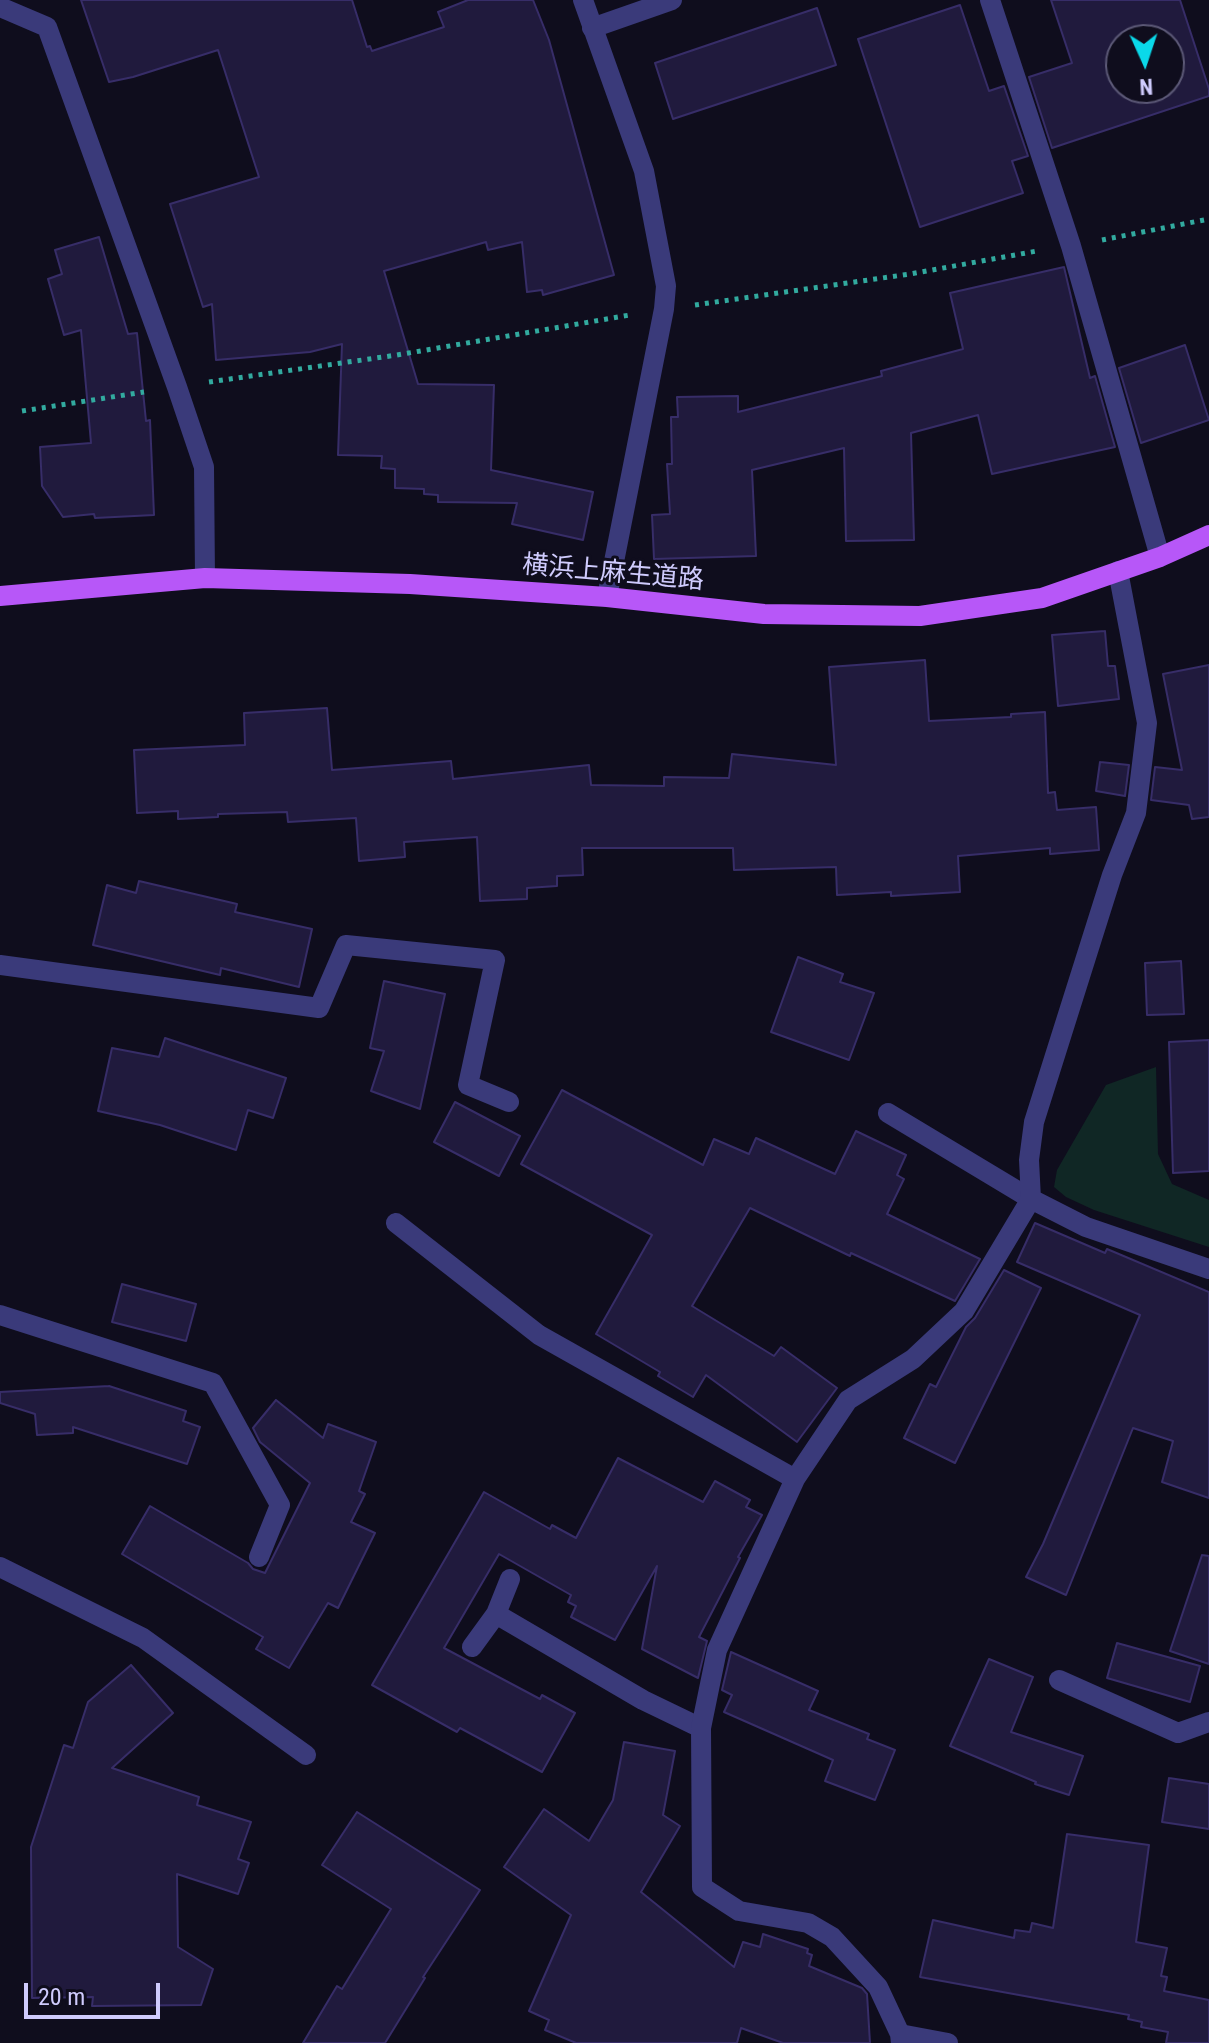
<!DOCTYPE html>
<meta charset="utf-8">
<style>
body{margin:0}
#map{position:relative;width:1209px;height:2043px;overflow:hidden;background:#0f0d1d;font-family:"Roboto Condensed",sans-serif}
canvas{display:block}
.north{position:absolute;left:1105px;top:24px;width:80px;height:80px;box-sizing:border-box;background:#0f0d1d;border:2px solid #5c5977;border-radius:50%;rotate:177deg;font-size:22px;font-weight:700;line-height:32px;text-align:center;color:#cfcbfd}
.north::after{content:'';display:block;margin:auto;width:28px;height:36px;background:#0ad9ea;clip-path:polygon(50% 0,100% 100%,50% 72%,0 100%)}
.scale{position:absolute;left:24px;top:1983px;width:136px;height:36px;box-sizing:border-box;border:4px solid #cfcbfd;border-top:0;padding-left:10px;font-size:24px;line-height:28px;white-space:nowrap;color:#cfcbfd;-webkit-text-stroke:6px #0f0d1d;paint-order:stroke}
</style>
<div id="map">
<canvas width="1209" height="2043"></canvas>
<div class="north">N</div>
<div class="scale">20 m</div>
</div>
<script>
const context = document.querySelector('canvas').getContext('2d');
context.lineJoin = 'round';
function fill(path, color) { context.fillStyle = color; context.fill(path, 'evenodd'); }
const shape = rows => new Path2D(rows.map(r => 'M' + r).join(''));
function stroke(path, color, width, dash) { context.strokeStyle = color; context.lineWidth = width; context.lineCap = dash ? 'butt' : 'round'; context.setLineDash(dash || []); context.stroke(path); }
function label(font, color, halo, rows, align = 'center') {
  context.font = font + ' "Roboto Condensed","Noto Sans JP",sans-serif'; context.lineWidth = 6; context.setLineDash([]); context.textBaseline = 'middle'; context.strokeStyle = halo; context.fillStyle = color; for (const [text, x, y, turn = 0] of rows) {
    context.save(); context.translate(x, y); context.rotate((+turn || 0) * Math.PI / 180); context.textAlign = isNaN(turn) ? turn : align; if (halo) context.strokeText(text, 0, 0); context.fillText(text, 0, 0); context.restore();
  }
}
fill(shape([
 [1156,1067,1158,1154,1172,1184,1209,1200,1209,1247,1094,1210,1066,1197,1054,1187,1057,1170,1106,1085]
]), '#102725');
const building = shape([
 [81,0,352,0,367,47,370,46,372,51,444,27,438,12,468,0,533,0,549,40,614,275,543,295,542,290,527,292,522,242,488,250,486,242,384,271,418,384,494,385,491,470,593,492,583,540,512,524,517,503,438,502,438,495,424,494,424,489,395,488,395,469,381,468,382,456,338,455,342,344,310,352,216,360,212,304,203,307,170,204,259,177,218,50,133,77,109,82,81,0],
 [1051,0,1180,0,1209,89,1209,96,1052,148,1029,77,1072,63,1051,0],
 [1121,40,1169,40,1169,88,1121,88,1121,40],
 [960,5,989,91,1004,86,1028,156,1012,161,1023,193,920,227,858,39,960,5],
 [817,8,836,65,673,119,655,63,817,8],
 [99,237,128,334,137,333,146,421,150,420,154,515,95,518,94,514,63,517,42,486,40,447,91,443,81,330,64,335,48,279,62,274,55,250,99,237],
 [1064,267,1090,378,1095,376,1115,447,992,474,978,415,911,433,914,540,846,541,844,448,752,470,756,556,654,559,652,515,670,514,667,464,672,464,671,417,678,417,677,397,738,396,738,412,882,376,881,371,963,349,950,293,1064,267],
 [1185,345,1209,420,1141,443,1119,368,1185,345],
 [1105,631,1108,666,1115,666,1119,699,1058,706,1052,635,1105,631],
 [925,660,929,721,1011,717,1011,714,1045,712,1048,793,1055,792,1057,810,1096,807,1099,850,1050,854,1050,848,958,856,960,892,891,896,891,892,837,895,836,867,734,870,733,848,582,848,583,875,557,876,557,886,527,888,527,899,480,901,477,837,404,842,405,857,359,861,356,818,288,822,287,812,218,814,218,817,178,819,178,811,137,813,134,750,245,745,244,713,327,708,332,770,451,761,453,779,589,765,591,785,664,786,664,777,729,778,732,754,836,765,829,667,925,660],
 [1209,665,1209,817,1192,819,1189,805,1151,800,1155,767,1182,770,1163,674,1209,665],
 [1100,762,1129,765,1125,796,1096,791,1100,762],
 [139,881,237,904,235,912,312,929,299,987,221,968,220,975,93,945,107,885,136,893,139,881],
 [798,957,843,974,840,982,874,993,849,1060,771,1032,798,957],
 [1181,961,1184,1014,1147,1015,1145,963,1181,961],
 [384,981,445,994,420,1109,371,1091,384,1051,370,1048,384,981],
 [165,1038,286,1078,273,1118,248,1110,236,1150,160,1125,98,1111,112,1048,159,1057,165,1038],
 [1209,1040,1209,1171,1173,1173,1169,1042,1209,1040],
 [562,1090,703,1165,714,1139,749,1154,756,1138,835,1174,856,1131,906,1155,897,1175,904,1179,887,1214,980,1259,955,1301,851,1253,850,1256,750,1208,692,1306,774,1356,781,1347,837,1388,797,1442,706,1375,693,1397,658,1376,660,1372,596,1334,652,1235,521,1164,562,1090],
 [455,1102,520,1136,499,1176,434,1142,455,1102],
 [1035,1223,1105,1253,1107,1249,1209,1292,1209,1498,1162,1482,1173,1441,1133,1428,1066,1595,1026,1577,1043,1544,1140,1315,1017,1262,1035,1223],
 [1004,1270,1041,1288,955,1463,904,1438,930,1384,936,1387,966,1327,975,1318,1004,1270],
 [122,1284,196,1304,186,1341,112,1322,122,1284],
 [109,1386,186,1411,183,1421,200,1427,187,1464,73,1427,73,1433,37,1435,35,1414,0,1403,0,1392,109,1386],
 [276,1400,323,1438,328,1424,376,1442,359,1491,365,1494,351,1522,375,1533,338,1608,328,1603,289,1668,256,1649,263,1637,122,1554,150,1506,248,1563,253,1569,265,1573,310,1483,260,1442,253,1428,276,1400],
 [618,1458,703,1502,715,1481,750,1500,746,1507,762,1515,738,1557,740,1558,699,1637,707,1641,698,1678,642,1649,657,1566,615,1640,571,1617,576,1606,568,1602,571,1595,499,1554,444,1648,540,1699,542,1695,575,1713,542,1772,460,1728,457,1732,372,1685,484,1492,550,1529,552,1525,576,1538,618,1458],
 [1202,1555,1209,1556,1209,1664,1170,1651,1202,1555],
 [1117,1643,1200,1666,1190,1702,1107,1678,1117,1643],
 [731,1652,818,1691,809,1710,869,1734,867,1739,895,1750,875,1800,825,1781,833,1760,724,1712,732,1695,722,1690,731,1652],
 [989,1659,1033,1677,1011,1732,1083,1756,1069,1795,1035,1784,1036,1782,950,1746,989,1659],
 [131,1665,173,1713,112,1768,199,1797,197,1805,251,1822,238,1859,249,1863,238,1894,177,1874,178,1947,213,1969,201,2005,92,2006,93,1997,32,1998,31,1847,64,1745,73,1748,88,1702,131,1665],
 [624,1742,675,1751,663,1815,680,1826,641,1892,734,1967,743,1942,760,1947,763,1934,808,1949,807,1953,812,1955,809,1966,862,1988,867,1994,870,2043,783,2043,741,2028,737,2043,576,2043,545,2030,549,2020,529,2011,571,1915,504,1867,544,1809,589,1841,613,1800,624,1742],
 [1169,1778,1209,1784,1209,1829,1162,1822,1169,1778],
 [357,1812,480,1890,423,1977,425,1978,385,2043,303,2043,337,1986,342,1989,391,1909,322,1865,357,1812],
 [1067,1834,1149,1845,1136,1942,1167,1948,1161,1976,1167,1977,1164,1991,1209,2000,1209,2043,1166,2043,1168,2032,1141,2027,1142,2022,1128,2019,1129,2015,920,1977,933,1920,1014,1938,1015,1930,1030,1932,1032,1923,1053,1928,1067,1834]
]);
fill(building, '#201a3d');
stroke(building, '#372d68', 2);
stroke(shape([
 [1102,240,1209,219],
 [695,305,910,274,1037,251],
 [209,382,397,355,630,315],
 [22,411,144,392]
]), '#32aa9f', 5, [4, 6]);
stroke(shape([
 [888,1113,1031,1199],
 [0,1315,213,1383,280,1505,259,1557],
 [0,1567,143,1638,306,1755],
 [496,1614,643,1700,701,1728],
 [472,1647,496,1614,510,1579]
]), '#3a3a7a', 20);
stroke(shape([
 [583,0,644,171,666,286,664,309,607,597],
 [990,0,1071,246,1160,557],
 [0,7,47,27,177,387,204,467,205,578],
 [592,28,672,0],
 [1118,571,1147,723,1136,813,1112,875,1034,1122,1029,1160,1031,1199,1086,1227,1209,1269],
 [0,965,319,1008,346,945,495,960,468,1085,509,1102],
 [396,1223,539,1335,795,1479],
 [1059,1680,1178,1733,1209,1722],
 [900,2034,948,2043],
 [901,2043,900,2034,878,1987,832,1937,808,1923,739,1911,702,1887,701,1728,717,1650,795,1479,848,1400,913,1359,964,1311,1031,1199]
]), '#3a3a7a', 20);
stroke(shape([
 [0,596,205,578,410,584,607,597,764,614,920,616,1042,598,1160,557,1209,535]
]), '#b757f8', 20);
label('26px', '#cfcbfd', '#0f0d1d', [
 ["横浜上麻生道路",613,574,5]
]);
</script>
